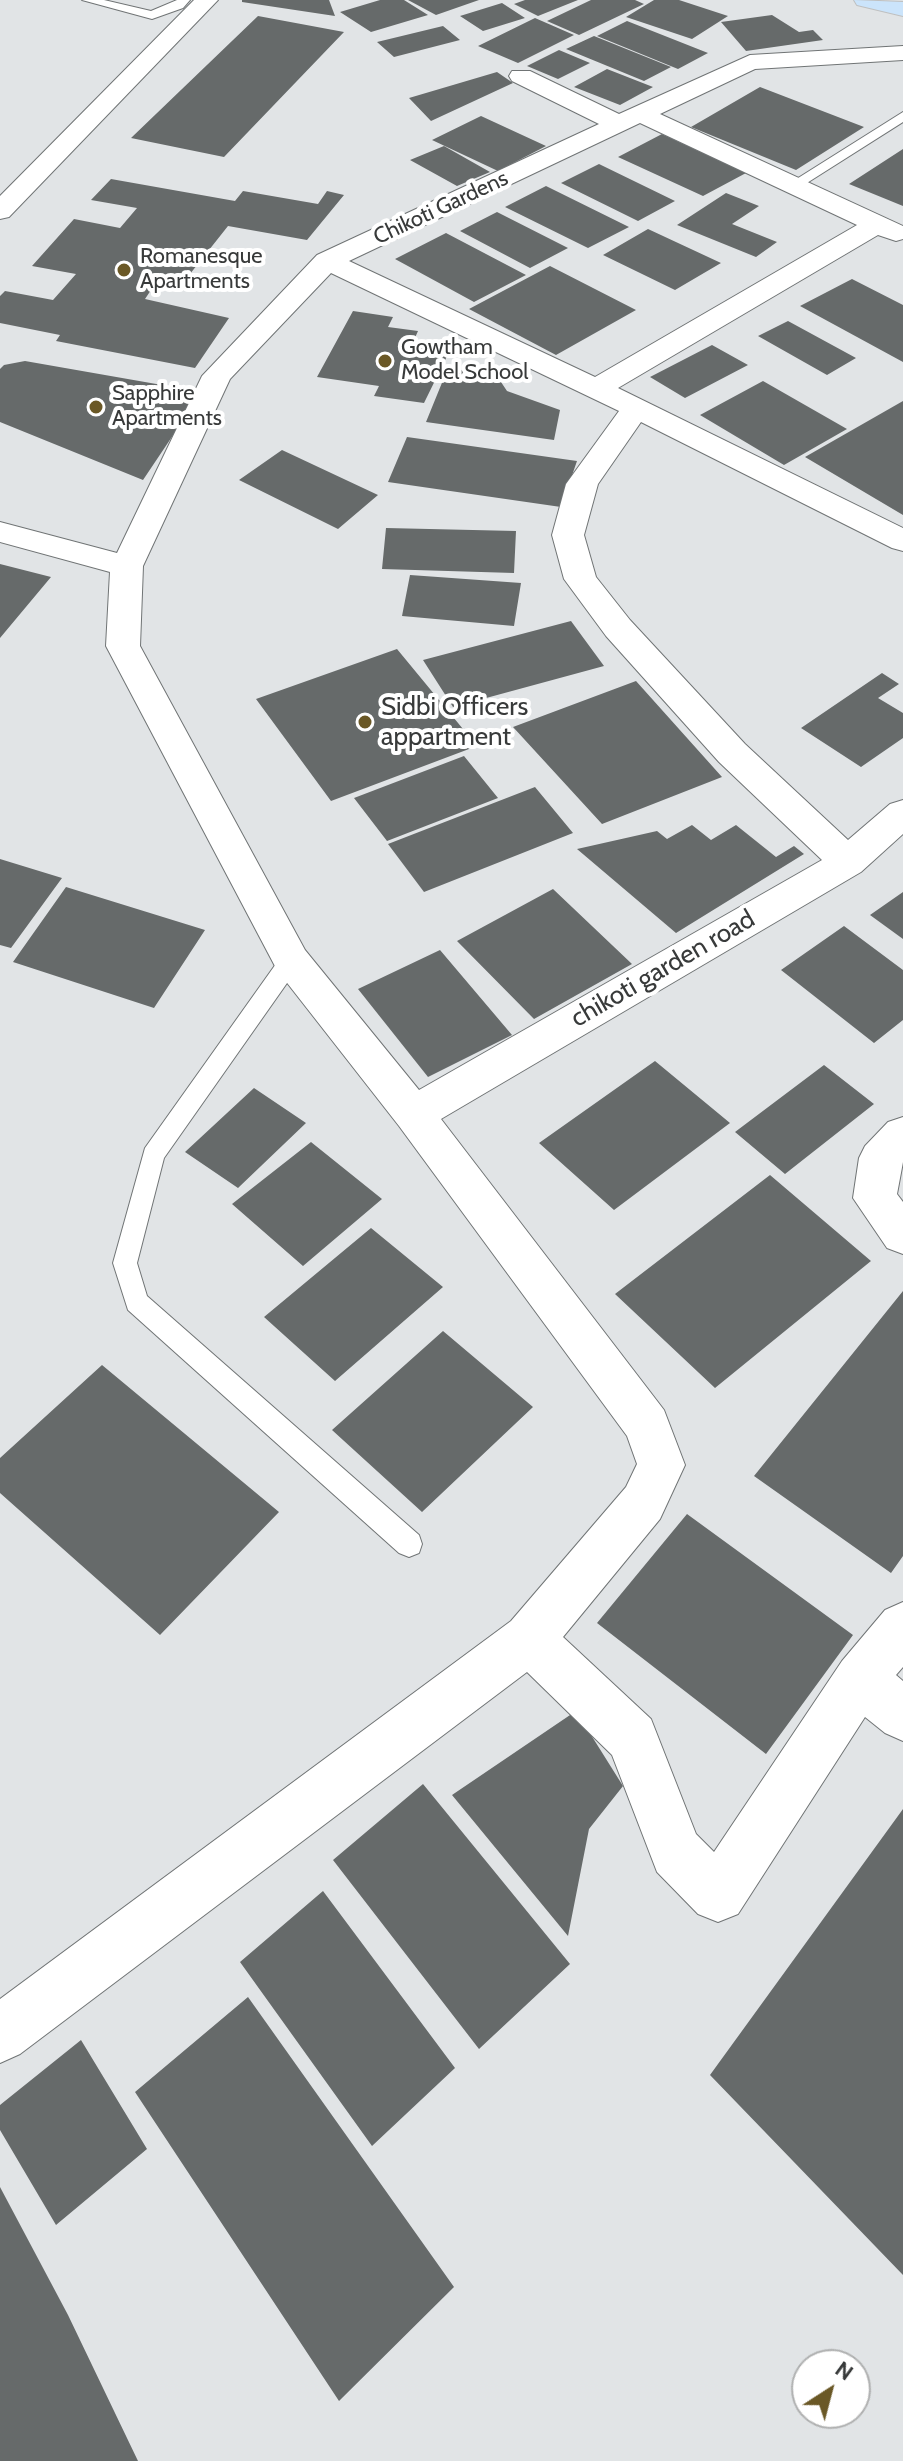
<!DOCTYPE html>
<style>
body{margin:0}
#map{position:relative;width:903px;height:2461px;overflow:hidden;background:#e1e4e6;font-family:Cabin,sans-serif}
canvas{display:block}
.north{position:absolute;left:791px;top:2349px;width:80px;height:80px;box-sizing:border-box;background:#fff;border:2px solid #afb0b0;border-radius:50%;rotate:36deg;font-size:22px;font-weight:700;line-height:32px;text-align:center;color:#383a3a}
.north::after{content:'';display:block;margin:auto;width:28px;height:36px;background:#6a5826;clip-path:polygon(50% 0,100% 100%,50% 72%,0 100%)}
</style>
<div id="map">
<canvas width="903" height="2461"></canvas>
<div class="north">N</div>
</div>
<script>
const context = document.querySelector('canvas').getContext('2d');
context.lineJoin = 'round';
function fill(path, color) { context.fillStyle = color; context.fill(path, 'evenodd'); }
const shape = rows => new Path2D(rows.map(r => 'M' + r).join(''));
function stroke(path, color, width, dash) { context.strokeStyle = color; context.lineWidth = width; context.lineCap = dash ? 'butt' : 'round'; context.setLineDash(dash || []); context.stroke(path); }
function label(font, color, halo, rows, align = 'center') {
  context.font = font + ' Cabin,sans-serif'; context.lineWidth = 8; context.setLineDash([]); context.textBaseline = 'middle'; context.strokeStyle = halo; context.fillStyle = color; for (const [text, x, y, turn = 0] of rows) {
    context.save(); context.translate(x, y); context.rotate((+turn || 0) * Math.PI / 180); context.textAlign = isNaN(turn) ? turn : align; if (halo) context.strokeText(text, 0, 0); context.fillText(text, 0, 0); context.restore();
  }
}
fill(shape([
 [242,0,329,0,335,16,242,2],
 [380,0,404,0,428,15,371,32,340,12],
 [408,0,479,0,436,15],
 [525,0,578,0,538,16,514,4],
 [591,0,635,0,644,4,579,35,547,21],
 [654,0,679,0,728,16,692,39,626,17],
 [502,3,525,18,483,31,460,16],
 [772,15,799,32,813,30,823,40,746,51,721,22],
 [258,16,344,32,224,157,131,138],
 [535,18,574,35,518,63,478,46],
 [627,21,708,53,678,69,597,36],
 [443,26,460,40,394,57,377,42],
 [594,36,671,67,644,81,566,49],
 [559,50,590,63,558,79,527,66],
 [607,69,653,87,620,105,574,87],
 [497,72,513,83,431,121,409,98],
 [760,87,864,127,796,170,691,127],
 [481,116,546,146,498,171,432,140],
 [662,134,746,173,703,196,618,157],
 [444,146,490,172,457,186,410,160],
 [903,149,903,206,849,184],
 [599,164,675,201,638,221,561,183],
 [111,179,235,201,243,191,318,204,327,191,344,195,307,240,228,226,186,279,175,277,170,283,157,281,145,299,229,318,195,368,56,341,60,335,0,323,0,296,5,291,53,300,76,274,32,266,74,219,120,228,137,208,91,200],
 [546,186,629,227,588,248,505,207],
 [726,193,759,206,732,224,777,242,756,257,677,225],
 [497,212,568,248,530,268,460,231],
 [648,229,721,263,675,290,603,255],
 [446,233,526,275,474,302,395,259],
 [550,266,636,310,556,355,469,309],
 [852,279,903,305,903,362,800,306],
 [353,311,393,317,388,327,418,331,414,340,452,346,424,403,374,396,379,386,317,377],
 [788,321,856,358,827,375,758,336],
 [712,345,748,365,685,398,650,377],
 [25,361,202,392,143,480,0,422,0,369,4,365],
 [448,368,497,376,507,391,560,410,554,440,426,422],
 [763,381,847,429,784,465,700,415],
 [903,401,903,515,805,457],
 [407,437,577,461,561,507,388,482],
 [282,450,378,495,338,529,239,480],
 [386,528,516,531,514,573,382,569],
 [0,564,51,577,0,638],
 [410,575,521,583,514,626,402,616],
 [571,621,604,666,453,707,423,660],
 [397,649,477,746,331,801,256,699],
 [882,673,899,684,878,698,903,713,903,738,861,767,801,728],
 [636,681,722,777,602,824,513,727],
 [464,756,498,798,387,841,354,798],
 [535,787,573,833,424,892,388,844],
 [692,825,711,840,736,825,776,857,794,846,804,854,676,933,577,849,657,831,667,839],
 [0,859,62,878,11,948,0,945],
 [66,887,205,930,154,1008,13,962],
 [553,889,632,964,534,1019,457,941],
 [903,892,903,939,870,915],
 [844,926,903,970,903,1020,874,1043,781,970],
 [440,950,512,1035,428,1077,358,989],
 [655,1061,730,1123,614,1210,539,1143],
 [824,1065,874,1104,785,1174,735,1132],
 [254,1088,306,1123,238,1188,185,1152],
 [311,1142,382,1199,303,1266,232,1204],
 [770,1175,871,1261,715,1388,615,1294],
 [371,1228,443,1287,335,1381,264,1317],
 [903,1291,903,1556,891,1573,754,1476],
 [443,1331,533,1407,422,1512,332,1430],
 [102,1365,279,1512,160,1635,0,1493,0,1458],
 [687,1514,853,1635,766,1754,597,1623],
 [576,1711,623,1786,589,1829,568,1936,452,1795],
 [423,1784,570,1964,479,2049,333,1860],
 [903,1809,903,2275,710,2075],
 [323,1891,455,2068,372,2146,240,1962],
 [248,1997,454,2287,339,2401,135,2092],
 [81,2040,147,2149,56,2225,0,2130,0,2105],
 [0,2187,68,2315,138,2461,0,2461]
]), '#666a6a');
const service = shape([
 [82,0,104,0,151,11,177,0,190,0,183,8,152,19,82,0],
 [903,112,903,122,799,188,789,188,787,185,903,112],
 [291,952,299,954,302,960,299,966,164,1158,137,1263,147,1296,419,1535,422,1544,419,1553,409,1557,399,1553,128,1310,113,1263,145,1148,283,954,291,952]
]);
const minor = shape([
 [194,0,218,0,9,217,0,219,0,196,194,0],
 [903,46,903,60,755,69,660,114,903,226,903,239,896,241,878,235,618,388,903,528,903,551,892,548,641,422,598,484,584,535,596,577,630,620,745,744,848,840,890,804,903,800,903,834,861,872,441,1119,664,1410,685,1465,660,1519,563,1637,651,1719,696,1834,714,1852,842,1661,885,1610,903,1602,903,1667,896,1675,903,1681,903,1741,885,1733,865,1717,738,1914,718,1922,698,1914,657,1872,612,1755,527,1672,20,2054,0,2063,0,1999,511,1621,626,1487,637,1464,627,1436,399,1126,277,970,106,646,110,572,0,542,0,522,117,553,202,376,317,255,599,124,512,81,509,76,512,71,530,71,619,114,750,55,903,46],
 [640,123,857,225,595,377,349,261,640,123],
 [331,273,619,411,566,484,552,535,564,579,606,636,719,762,822,860,419,1090,305,950,140,646,143,566,230,379,331,273],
 [903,1117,903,1162,897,1194,903,1202,903,1254,887,1248,853,1198,859,1158,865,1146,888,1122,903,1117]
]);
const primary = shape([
 [854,0,903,2,903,16,857,5,854,0]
]);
stroke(service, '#707475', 2);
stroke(minor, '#707475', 2);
stroke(primary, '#bfc0c0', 2);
fill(service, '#fff');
fill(minor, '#fff');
fill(primary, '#cbe4fb');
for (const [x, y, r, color] of [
 [124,270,8,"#6a5826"],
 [385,361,8,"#6a5826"],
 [96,407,8,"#6a5826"],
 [365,722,8,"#6a5826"]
]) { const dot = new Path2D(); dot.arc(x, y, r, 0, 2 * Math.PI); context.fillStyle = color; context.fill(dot); stroke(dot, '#fff', 3); }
label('22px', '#383a3a', '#fff', [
 ["Chikoti Gardens",441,208,-25]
]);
label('22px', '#383a3a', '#fff', [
 ["Romanesque",140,257],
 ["Apartments",140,282],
 ["Gowtham",401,348],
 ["Model School",401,373],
 ["Sapphire",112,394],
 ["Apartments",112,419]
], 'left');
label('26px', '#383a3a', '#fff', [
 ["Sidbi Officers",381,707],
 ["appartment",381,737]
], 'left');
label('26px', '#383a3a', '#fff', [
 ["chikoti garden road",663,969,-30]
]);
</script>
